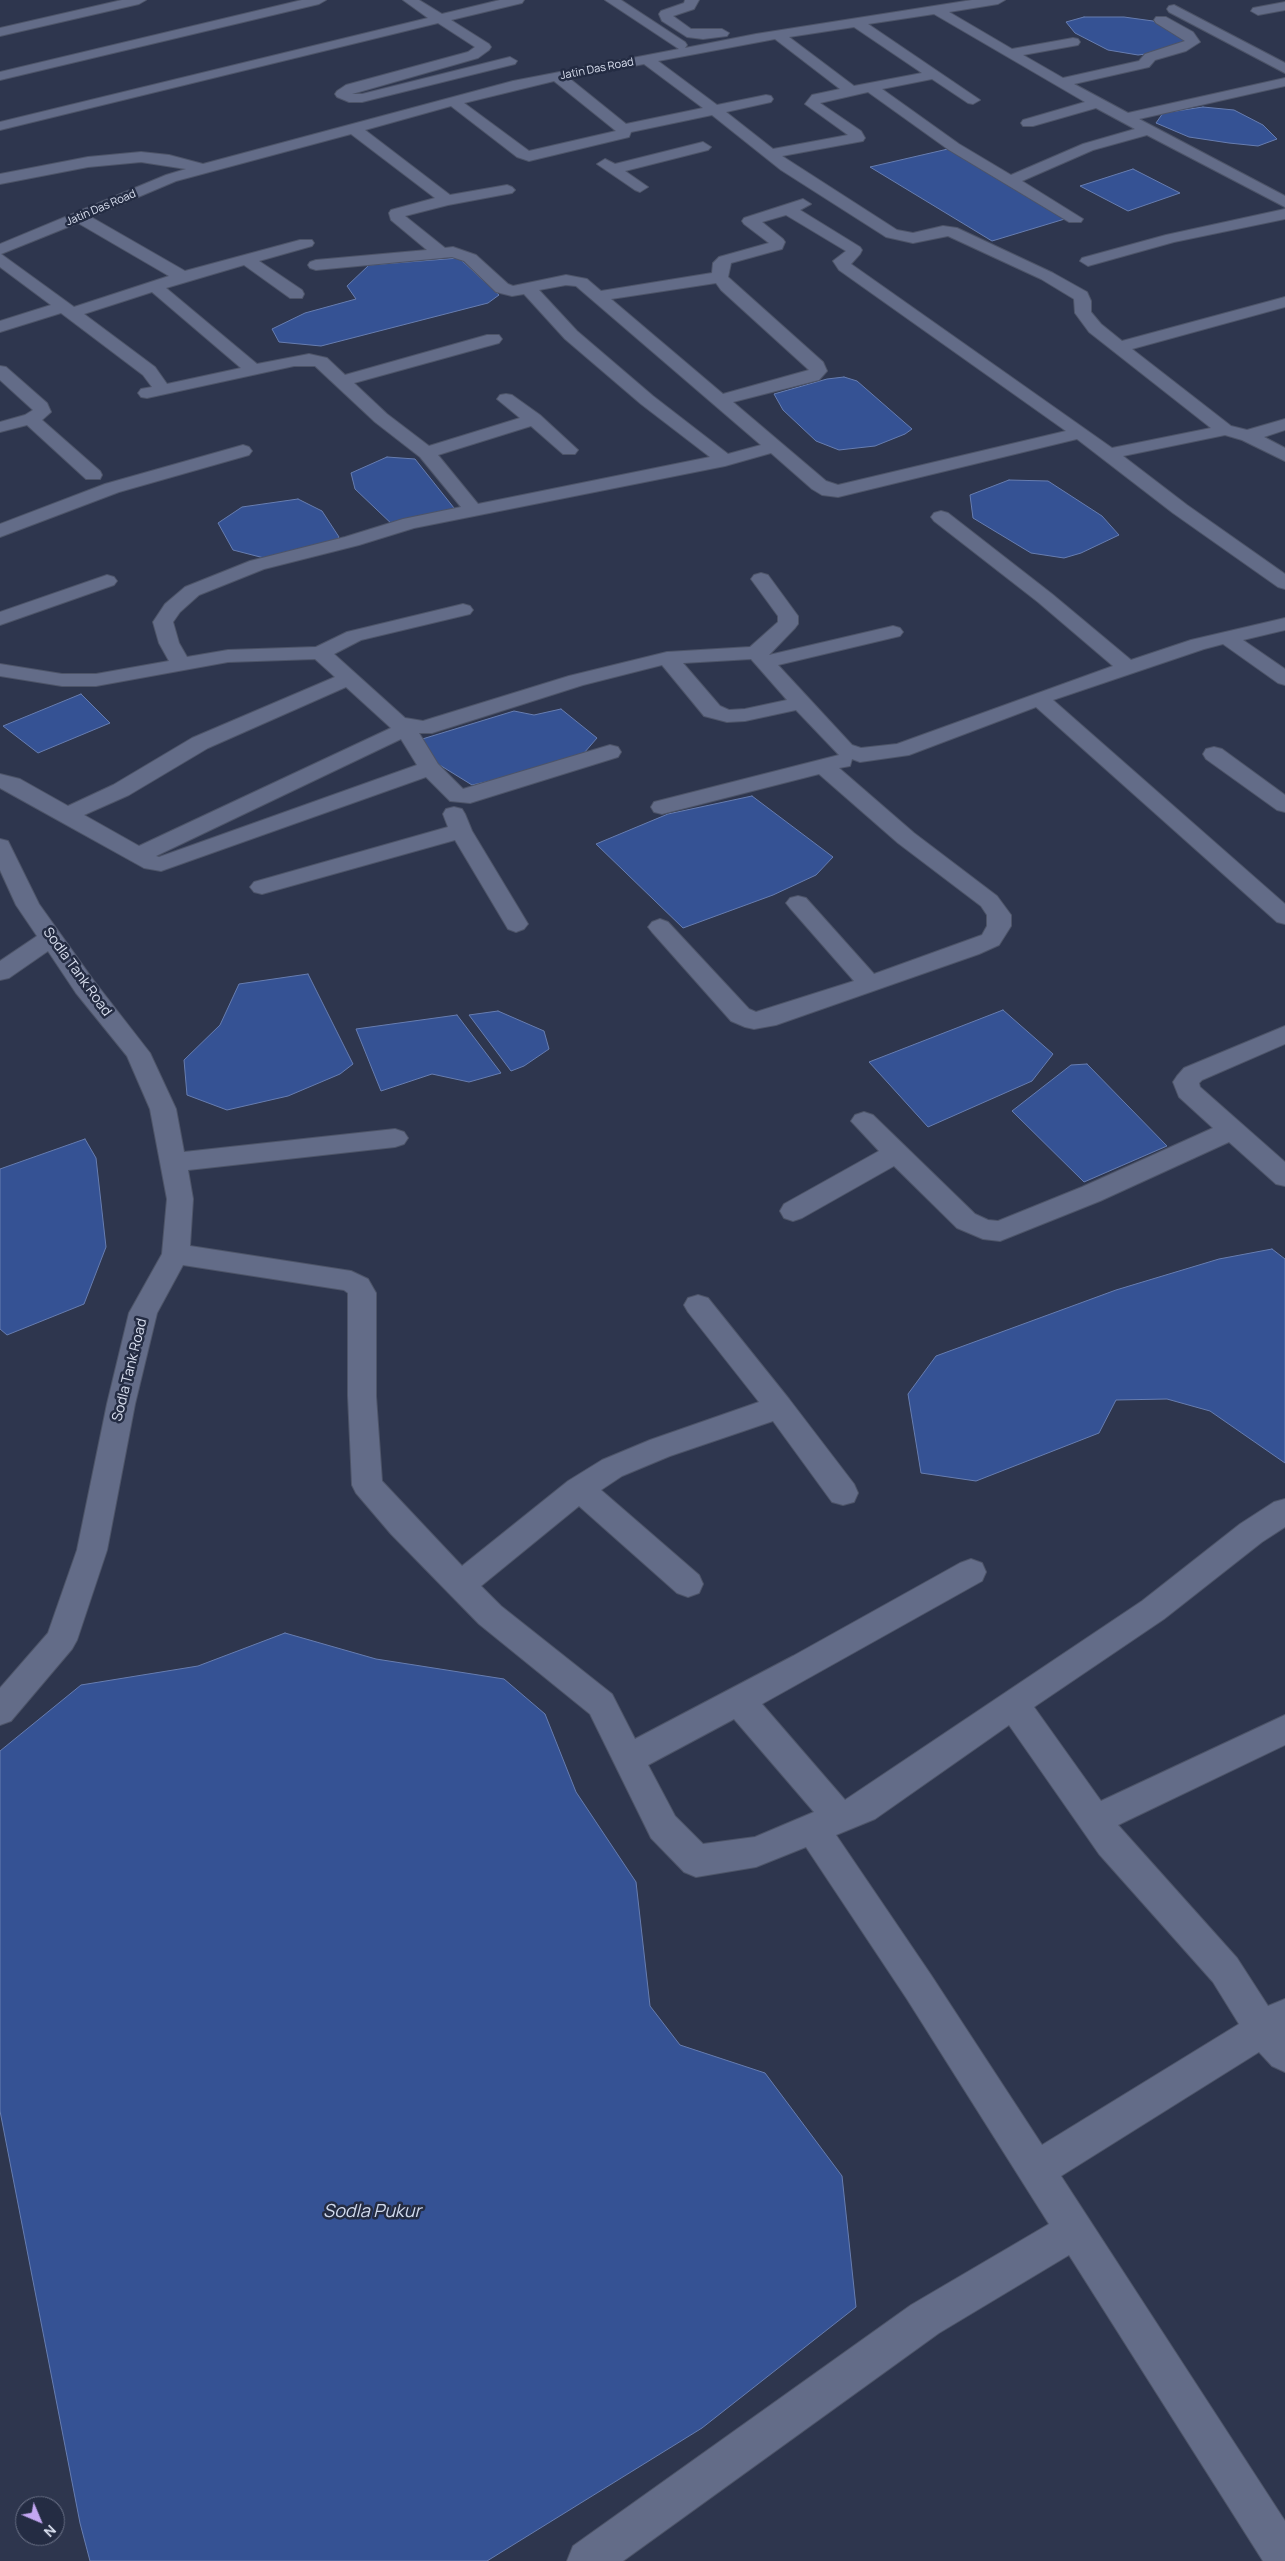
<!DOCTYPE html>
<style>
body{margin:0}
#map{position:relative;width:1285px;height:2561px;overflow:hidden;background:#2e364e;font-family:Manrope,sans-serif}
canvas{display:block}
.north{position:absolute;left:15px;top:2496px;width:50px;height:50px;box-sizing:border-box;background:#242c43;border:1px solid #6d7489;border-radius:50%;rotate:135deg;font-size:14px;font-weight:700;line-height:20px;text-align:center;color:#dbe1f1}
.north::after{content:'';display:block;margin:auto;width:18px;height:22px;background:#c3a7f2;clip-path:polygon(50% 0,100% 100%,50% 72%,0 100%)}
</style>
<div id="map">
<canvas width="1285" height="2561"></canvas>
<div class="north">N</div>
</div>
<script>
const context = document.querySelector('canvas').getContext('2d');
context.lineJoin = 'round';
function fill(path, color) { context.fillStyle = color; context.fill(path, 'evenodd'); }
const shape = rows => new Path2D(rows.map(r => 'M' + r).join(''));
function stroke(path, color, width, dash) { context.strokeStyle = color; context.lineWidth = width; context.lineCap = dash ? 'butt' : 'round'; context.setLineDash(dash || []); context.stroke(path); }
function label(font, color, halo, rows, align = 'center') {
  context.font = font + ' Manrope,sans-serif'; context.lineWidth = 5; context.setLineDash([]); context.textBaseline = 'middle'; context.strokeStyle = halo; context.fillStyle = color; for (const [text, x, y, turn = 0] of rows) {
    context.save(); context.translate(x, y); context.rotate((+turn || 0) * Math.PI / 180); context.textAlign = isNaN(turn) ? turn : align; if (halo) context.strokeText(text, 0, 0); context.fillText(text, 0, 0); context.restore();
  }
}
const water = shape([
 [1084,17,1124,17,1153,21,1172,30,1188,44,1171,51,1138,55,1108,50,1075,33,1066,22,1084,17],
 [1203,107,1234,110,1263,125,1277,139,1258,146,1229,143,1189,137,1156,123,1163,113,1203,107],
 [948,149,1068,218,992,241,870,167,948,149],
 [1133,169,1180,193,1128,211,1080,186,1133,169],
 [459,258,499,295,488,303,321,346,279,342,272,329,305,313,356,299,347,286,369,265,459,258],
 [844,377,857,381,912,429,905,434,875,446,839,450,816,441,783,410,774,394,827,379,844,377],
 [387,457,415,459,458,513,396,528,355,489,351,473,387,457],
 [1009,480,1048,481,1102,516,1119,535,1081,553,1064,558,1031,553,973,518,970,495,1009,480],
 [298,499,322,511,339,537,328,547,268,559,233,550,218,523,242,507,298,499],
 [81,694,110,723,38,753,3,726,81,694],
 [561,709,597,738,584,753,535,771,472,785,438,764,419,740,514,711,534,715,561,709],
 [752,796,833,857,816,875,773,895,683,928,596,844,668,814,752,796],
 [308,974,353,1064,340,1074,288,1096,227,1110,187,1095,184,1060,220,1025,239,984,308,974],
 [1003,1010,1053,1054,1032,1081,928,1127,869,1062,1003,1010],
 [498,1011,544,1031,549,1049,524,1066,511,1071,469,1015,498,1011],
 [457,1015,501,1073,469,1082,432,1074,381,1091,356,1029,457,1015],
 [1087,1064,1167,1146,1084,1182,1012,1111,1071,1065,1087,1064],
 [85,1139,96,1158,106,1247,84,1304,7,1335,0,1329,0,1169,85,1139],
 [1272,1249,1285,1259,1285,1463,1210,1411,1167,1399,1116,1400,1099,1433,976,1481,921,1473,908,1394,936,1356,1116,1290,1219,1259,1272,1249],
 [285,1633,376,1659,504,1679,545,1714,576,1792,636,1882,650,2006,680,2045,765,2073,842,2176,856,2307,702,2428,487,2561,90,2561,80,2523,0,2111,0,1751,81,1685,198,1666,285,1633]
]);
fill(water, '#355294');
stroke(water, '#677db0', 1);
const minor = shape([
 [122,0,146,0,139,4,0,36,0,28,122,0],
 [302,0,326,0,319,4,0,80,0,72,302,0],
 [403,0,419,0,442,14,500,0,524,0,522,3,451,20,489,44,491,47,489,50,478,58,352,94,362,94,510,57,517,61,515,64,362,102,349,102,337,97,335,94,337,91,346,85,468,52,475,47,438,23,0,130,0,122,428,18,403,0],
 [605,0,621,0,685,42,687,45,685,48,756,34,972,0,1005,0,998,4,949,12,1012,49,1073,38,1078,39,1080,42,1078,45,1023,55,1063,78,1139,61,1145,54,1185,41,1156,23,1154,20,1156,17,1166,17,1193,32,1200,42,1186,51,1155,60,1149,67,1074,84,1128,113,1285,78,1285,86,1139,119,1285,196,1285,207,1147,135,1093,150,1022,181,1083,219,1081,222,1069,222,949,150,868,92,820,103,861,131,865,138,863,141,782,156,897,230,913,233,943,226,957,228,1053,273,1087,292,1091,301,1091,312,1101,324,1122,341,1285,297,1285,307,1132,349,1231,426,1247,430,1285,419,1285,430,1264,437,1285,448,1285,461,1242,440,1225,435,1123,456,1187,505,1285,574,1285,589,1278,587,1173,513,1077,439,838,497,822,495,812,489,771,453,725,466,414,528,359,545,264,569,199,595,180,612,173,622,179,643,187,657,228,650,316,647,347,632,463,604,470,606,473,610,470,614,361,640,334,654,405,718,423,721,569,676,667,652,750,647,778,622,778,616,751,579,754,575,761,573,768,575,798,616,798,624,795,628,769,655,893,626,900,628,903,632,900,636,778,665,852,745,861,748,897,744,1113,666,1038,602,934,521,931,517,934,513,941,511,948,513,1052,594,1131,660,1191,640,1285,618,1285,630,1243,640,1285,669,1285,685,1278,683,1223,644,1204,649,1053,700,1285,904,1285,924,1277,922,1036,707,909,755,860,762,852,759,850,766,839,768,914,833,997,896,1011,915,1011,926,999,945,979,954,776,1025,754,1029,745,1027,731,1021,652,932,648,927,652,922,660,919,668,922,749,1009,756,1012,854,981,790,908,786,903,790,898,798,896,806,898,874,974,982,935,987,926,987,915,981,906,898,843,819,774,662,814,654,812,651,807,654,802,839,755,796,710,745,721,727,722,704,716,662,665,583,685,432,733,419,733,438,764,463,789,610,745,618,747,621,752,618,757,470,803,450,801,426,777,161,871,144,868,0,788,0,774,20,779,68,806,113,785,192,738,335,677,315,659,228,662,96,686,62,686,0,676,0,664,62,674,96,674,169,661,159,643,153,622,165,604,185,587,250,561,345,537,403,519,461,507,420,457,375,422,315,366,294,366,147,398,141,397,138,393,141,389,152,387,143,375,61,313,0,332,0,321,51,305,0,267,0,244,166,175,186,169,141,162,88,167,0,184,0,174,88,157,141,152,169,155,203,164,513,81,679,49,605,0],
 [934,14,1085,102,1023,120,1021,123,1023,126,1033,126,1096,108,1135,129,1083,144,1011,175,959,144,882,89,932,79,968,103,973,104,980,100,868,24,934,14],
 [854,27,922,73,854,86,789,37,854,27],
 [775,39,840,89,812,95,805,104,848,135,773,149,726,112,771,102,773,99,771,96,766,95,717,105,658,61,775,39],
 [644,64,703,108,626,124,569,78,644,64],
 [554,81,616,131,529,151,464,103,554,81],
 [451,106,517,157,529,161,629,137,631,132,712,115,781,170,886,237,913,243,948,236,1041,279,1074,299,1075,313,1089,332,1211,428,1112,448,851,264,860,254,862,250,860,247,800,210,811,204,803,199,744,218,742,221,744,224,769,243,719,257,713,263,712,273,601,291,587,279,566,275,513,286,508,284,476,255,453,247,445,248,405,216,448,205,512,193,515,190,512,187,507,185,450,195,365,130,451,106],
 [351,134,435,198,391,210,389,213,391,220,427,250,316,260,310,262,308,265,310,268,316,270,452,257,464,261,496,292,512,296,524,294,565,339,641,404,710,457,478,504,438,455,531,426,563,454,575,454,578,450,540,415,512,395,506,394,500,395,497,399,520,418,429,446,387,414,354,383,499,343,502,339,499,335,487,335,345,375,327,358,309,354,257,364,166,288,244,265,290,298,302,298,304,294,302,290,259,261,312,246,314,243,312,240,300,240,185,271,91,217,176,181,351,134],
 [786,215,846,251,833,261,839,270,1066,431,838,485,826,481,733,402,819,380,827,371,823,362,728,277,731,263,782,249,785,242,783,239,762,222,786,215],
 [78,223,169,276,74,307,1,254,78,223],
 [716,283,721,290,809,370,723,394,611,299,716,283],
 [566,285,576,286,761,445,728,454,653,396,577,331,539,290,566,285],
 [152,292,241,368,167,384,155,367,84,314,152,292],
 [751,659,787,700,745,709,729,710,720,706,683,663,751,659],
 [346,687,391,728,139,846,84,815,129,795,208,748,346,687],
 [401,739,417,765,159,857,156,856,401,739],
 [685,0,699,0,694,9,673,16,691,29,722,29,729,33,727,36,703,39,687,37,662,21,659,14,661,11,684,3,685,0],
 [1285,2,1285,10,1258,15,1251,11,1253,8,1285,2],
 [1174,5,1285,63,1285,73,1169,12,1167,9,1169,6,1174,5],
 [703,142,711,147,708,150,625,171,648,187,640,192,635,190,597,164,605,159,615,164,703,142],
 [1285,209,1285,219,1174,242,1088,266,1080,261,1082,258,1166,235,1285,209],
 [0,366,6,367,47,403,51,412,42,420,100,471,102,475,100,479,86,479,27,425,0,432,0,422,25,415,33,410,0,380,0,366],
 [243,445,249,447,252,451,249,455,119,492,0,537,0,524,105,484,243,445],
 [107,575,114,577,117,581,114,585,0,625,0,612,107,575],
 [1214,747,1222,749,1285,795,1285,812,1277,810,1206,759,1203,754,1206,749,1214,747],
 [454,807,462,809,465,814,472,831,528,924,524,929,516,932,508,929,455,840,262,894,254,892,250,887,254,882,448,827,443,814,446,809,454,807],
 [0,839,8,841,39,904,94,981,150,1053,176,1109,184,1152,395,1129,404,1132,408,1138,404,1144,395,1147,188,1170,193,1199,190,1246,351,1271,368,1279,376,1293,376,1396,382,1481,462,1566,568,1481,602,1460,650,1440,759,1402,688,1312,684,1305,688,1298,698,1295,708,1298,789,1399,854,1484,858,1493,854,1502,843,1505,832,1502,773,1421,670,1456,622,1476,601,1490,699,1575,703,1584,699,1593,688,1597,677,1593,579,1506,481,1586,501,1606,612,1694,635,1739,793,1656,960,1563,971,1559,982,1563,986,1572,982,1581,762,1704,845,1800,1142,1601,1240,1524,1274,1502,1285,1499,1285,1527,1262,1542,1164,1619,1034,1707,1101,1801,1285,1715,1285,1745,1118,1825,1237,1958,1268,2006,1285,1999,1285,2072,1272,2066,1259,2052,1061,2176,1285,2521,1285,2561,1263,2561,1069,2255,939,2333,623,2561,567,2561,573,2546,911,2305,1049,2224,907,1999,806,1847,756,1867,696,1877,684,1872,651,1838,590,1714,479,1624,391,1534,356,1493,352,1485,348,1396,348,1293,344,1290,183,1265,157,1313,135,1404,107,1550,77,1640,72,1649,11,1721,0,1725,0,1688,48,1633,77,1550,107,1404,129,1313,162,1254,167,1199,150,1109,127,1056,76,993,48,951,9,978,0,980,0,961,37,936,16,905,0,870,0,839],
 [734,1719,814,1812,755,1837,703,1844,675,1816,648,1765,734,1719],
 [1009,1725,1099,1854,1213,1982,1239,2024,1042,2145,931,1975,836,1835,875,1819,1009,1725],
 [1285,1026,1285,1044,1202,1080,1199,1083,1200,1087,1285,1162,1285,1186,1276,1184,1229,1142,1100,1201,1000,1241,983,1239,957,1228,894,1166,802,1218,793,1221,784,1218,780,1211,784,1204,879,1151,851,1121,855,1115,864,1112,873,1115,975,1214,988,1220,998,1221,1082,1187,1213,1128,1179,1097,1173,1082,1177,1076,1184,1068,1285,1026]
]);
stroke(minor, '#4d5468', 2);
fill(minor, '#636c88');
label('11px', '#dbe1f1', '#242c43', [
 ["Jatin Das Road",597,69,-11],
 ["Jatin Das Road",101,208,-23]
]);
label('14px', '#dbe1f1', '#242c43', [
 ["Sodla Tank Road",77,972,54],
 ["Sodla Tank Road",130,1370,-76]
]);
label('italic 18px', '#d0daed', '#242c43', [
 ["Sodla Pukur",372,2212]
]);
</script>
